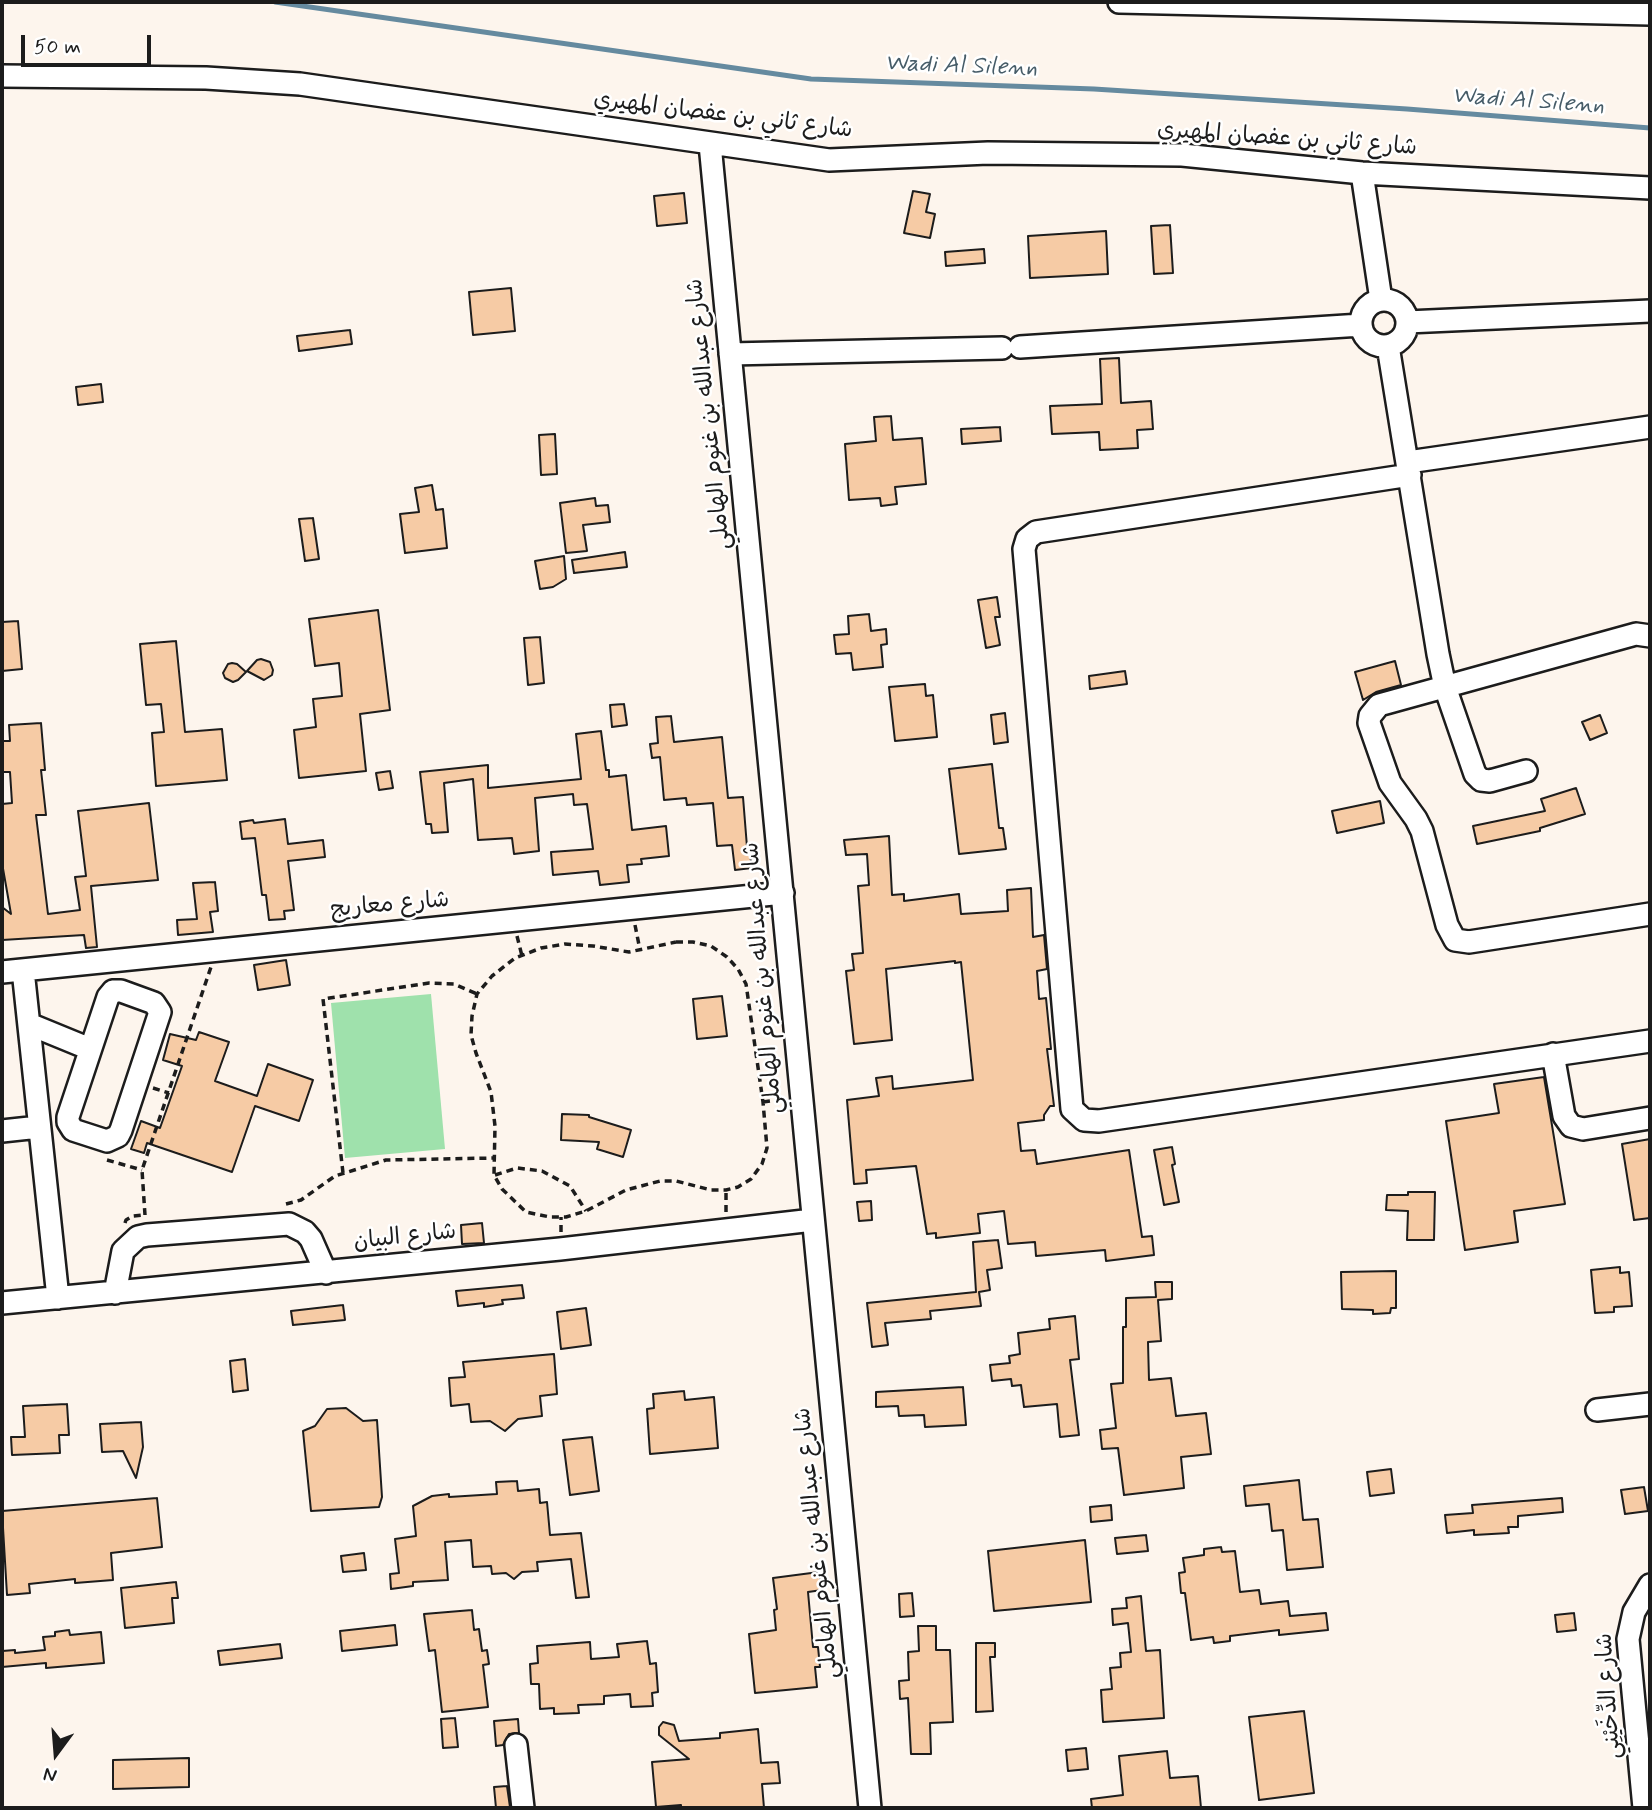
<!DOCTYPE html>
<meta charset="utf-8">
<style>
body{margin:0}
#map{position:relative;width:1652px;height:1810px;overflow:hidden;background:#fdf5ed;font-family:Mynerve,sans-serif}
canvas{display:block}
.frame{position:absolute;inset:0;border:4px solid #1c1c1c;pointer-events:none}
.north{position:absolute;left:21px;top:1719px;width:70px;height:70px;-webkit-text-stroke:5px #fff;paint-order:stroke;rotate:196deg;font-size:19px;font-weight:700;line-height:28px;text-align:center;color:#1c1c1c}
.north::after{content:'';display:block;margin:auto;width:24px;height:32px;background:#1c1c1c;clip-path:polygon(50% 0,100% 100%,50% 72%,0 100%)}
.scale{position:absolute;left:21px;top:35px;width:130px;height:32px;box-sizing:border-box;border:4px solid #1c1c1c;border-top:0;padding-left:9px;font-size:21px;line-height:24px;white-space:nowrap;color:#1c1c1c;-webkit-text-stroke:5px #fff;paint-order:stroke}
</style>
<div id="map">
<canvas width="1652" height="1810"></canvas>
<div class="frame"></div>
<div class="north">N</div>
<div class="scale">50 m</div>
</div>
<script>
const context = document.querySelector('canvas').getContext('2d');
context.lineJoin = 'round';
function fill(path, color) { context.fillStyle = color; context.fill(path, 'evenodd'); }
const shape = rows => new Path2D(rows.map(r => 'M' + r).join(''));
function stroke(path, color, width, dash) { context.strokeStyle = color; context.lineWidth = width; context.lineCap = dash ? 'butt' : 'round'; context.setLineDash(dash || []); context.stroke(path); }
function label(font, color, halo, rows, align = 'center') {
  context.font = font + ' Mynerve,"Playpen Sans Arabic",sans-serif'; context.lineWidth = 5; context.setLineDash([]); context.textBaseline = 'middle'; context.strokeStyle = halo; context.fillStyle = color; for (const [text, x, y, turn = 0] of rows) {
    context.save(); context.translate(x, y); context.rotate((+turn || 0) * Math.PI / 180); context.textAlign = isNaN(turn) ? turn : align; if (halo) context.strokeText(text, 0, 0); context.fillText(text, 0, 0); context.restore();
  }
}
fill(shape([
 [431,994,445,1149,345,1158,331,1003]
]), '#9fe1ac');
stroke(shape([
 [275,2,811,79,1094,89,1407,109,1650,128]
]), '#658a9f', 5);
const building = shape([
 [913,191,930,194,926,212,935,214,930,238,904,233,913,191],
 [684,193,687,223,657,226,654,196,684,193],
 [1170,225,1173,273,1154,274,1151,226,1170,225],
 [1106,231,1108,274,1030,278,1028,236,1106,231],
 [984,249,985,263,946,266,945,252,984,249],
 [511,288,515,331,473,335,469,292,511,288],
 [350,330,352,344,299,351,297,336,350,330],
 [1119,358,1121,403,1151,401,1153,429,1137,430,1138,448,1100,450,1099,432,1052,434,1050,406,1102,404,1100,359,1119,358],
 [101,384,103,402,78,405,76,387,101,384],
 [891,416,893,440,922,438,926,484,895,487,897,504,881,506,880,498,849,500,845,444,876,441,874,417,891,416],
 [1000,427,1001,441,962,444,961,429,1000,427],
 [555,434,557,474,541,475,539,435,555,434],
 [432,485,436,510,443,509,447,548,405,553,400,514,419,512,415,488,432,485],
 [595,498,596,506,608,505,610,522,583,525,587,551,566,553,560,503,595,498],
 [313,518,319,559,305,561,299,519,313,518],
 [625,552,627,567,574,573,572,560,625,552],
 [564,556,566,579,553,587,540,589,535,561,564,556],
 [997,597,1000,617,995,617,1000,645,986,648,978,600,997,597],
 [378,610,390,710,360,714,366,771,299,778,294,730,316,727,313,699,342,696,339,663,315,666,309,619,378,610],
 [869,614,871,631,886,629,887,644,881,645,883,667,853,670,851,653,836,654,834,635,849,634,848,616,869,614],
 [18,621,22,669,2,671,2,622,18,621],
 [540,637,544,683,528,685,524,638,540,637],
 [176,641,185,732,222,729,227,780,156,786,152,733,164,732,161,704,146,705,140,644,176,641],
 [261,659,270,662,273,670,272,675,264,680,247,671,257,660,261,659],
 [1395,661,1401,685,1376,692,1363,700,1355,672,1395,661],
 [232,663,237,664,246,672,238,680,233,682,225,678,223,673,228,664,232,663],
 [1125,671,1127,684,1090,689,1089,676,1125,671],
 [925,684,926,696,933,695,937,737,895,741,889,687,925,684],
 [624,704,627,725,612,727,610,705,624,704],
 [1005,713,1008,742,994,744,991,715,1005,713],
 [1600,715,1607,733,1590,740,1582,722,1600,715],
 [671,716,674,742,722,737,728,798,743,797,747,847,749,847,752,868,735,870,732,845,717,846,713,803,687,805,686,798,664,800,660,757,652,758,650,744,658,743,656,717,671,716],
 [41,723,45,770,41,770,46,815,36,815,48,914,80,910,75,877,86,876,78,811,149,803,158,880,91,886,97,947,86,948,84,935,2,940,2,907,11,914,2,863,2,804,12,803,10,772,2,772,2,741,10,741,9,725,41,723],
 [601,731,606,770,609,770,609,777,626,775,632,830,666,826,669,856,641,859,642,864,627,865,629,882,600,885,598,871,553,875,551,852,593,849,587,804,574,805,573,794,535,798,539,851,514,854,512,838,478,840,473,779,444,783,448,832,432,833,431,824,426,824,420,772,488,765,488,788,581,779,576,734,601,731],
 [992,764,999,828,1003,828,1006,849,959,854,949,769,992,764],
 [390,771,393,788,379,790,376,773,390,771],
 [1576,788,1585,814,1540,828,1540,831,1477,844,1473,826,1545,811,1541,799,1576,788],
 [1380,801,1384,823,1337,833,1332,811,1380,801],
 [285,819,288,844,323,840,325,857,288,861,294,910,284,911,285,919,269,920,266,895,262,895,255,838,242,839,240,822,253,820,254,823,285,819],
 [889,836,892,895,904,894,904,901,959,894,961,914,1008,911,1007,890,1031,888,1033,937,1044,935,1047,969,1037,971,1039,999,1046,998,1051,1049,1047,1049,1054,1106,1050,1106,1044,1115,1044,1120,1018,1123,1021,1151,1035,1150,1037,1164,1129,1150,1142,1237,1152,1236,1154,1255,1106,1261,1105,1250,1036,1256,1035,1242,1008,1244,1004,1211,978,1214,980,1233,936,1238,936,1233,927,1234,916,1166,866,1170,867,1183,854,1184,847,1100,879,1096,876,1078,892,1076,893,1089,973,1080,961,962,955,963,955,961,886,969,892,1040,854,1044,846,971,854,970,852,954,863,953,858,886,869,885,867,854,846,855,844,840,889,836],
 [215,882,218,911,210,912,213,932,178,935,177,920,197,919,193,883,215,882],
 [286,960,290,985,258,990,254,965,286,960],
 [722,996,727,1036,697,1039,693,999,722,996],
 [199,1032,229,1042,215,1081,257,1096,268,1064,313,1080,299,1121,255,1106,232,1172,147,1143,144,1153,131,1149,141,1121,160,1128,182,1066,163,1060,170,1034,196,1040,199,1032],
 [1544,1077,1565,1204,1514,1211,1518,1242,1465,1250,1446,1121,1499,1113,1494,1084,1544,1077],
 [562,1114,589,1115,589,1117,631,1130,623,1157,597,1149,599,1142,561,1140,562,1114],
 [1650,1139,1650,1218,1634,1220,1622,1144,1650,1139],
 [1172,1147,1175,1164,1172,1165,1179,1202,1164,1205,1154,1150,1172,1147],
 [1408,1192,1435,1192,1434,1240,1407,1240,1408,1211,1386,1210,1387,1195,1408,1195,1408,1192],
 [871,1201,872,1220,859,1221,857,1202,871,1201],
 [482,1223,484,1243,462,1244,461,1225,482,1223],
 [998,1240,1002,1268,987,1270,990,1290,979,1292,981,1306,930,1311,931,1319,885,1323,888,1345,872,1347,867,1303,976,1292,973,1242,998,1240],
 [1620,1267,1620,1273,1629,1272,1632,1306,1614,1307,1614,1312,1595,1313,1591,1270,1620,1267],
 [1396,1271,1396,1308,1391,1308,1390,1313,1373,1314,1373,1310,1342,1309,1341,1272,1396,1271],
 [1155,1282,1172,1282,1172,1299,1158,1300,1161,1341,1148,1342,1149,1380,1171,1378,1176,1416,1206,1413,1211,1454,1181,1457,1184,1488,1124,1495,1118,1448,1102,1449,1100,1430,1116,1428,1111,1384,1123,1383,1123,1327,1126,1327,1126,1298,1156,1297,1155,1282],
 [522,1285,524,1298,502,1300,503,1304,484,1307,484,1303,458,1306,456,1291,522,1285],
 [343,1305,345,1320,293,1325,291,1311,343,1305],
 [586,1308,591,1345,561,1349,557,1312,586,1308],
 [1075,1316,1079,1359,1070,1360,1079,1435,1060,1437,1057,1404,1024,1407,1021,1385,1012,1386,1011,1379,992,1381,990,1365,1010,1363,1009,1356,1020,1354,1018,1333,1050,1329,1049,1319,1075,1316],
 [554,1354,557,1394,540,1396,542,1416,518,1419,505,1431,490,1421,471,1422,469,1404,451,1406,449,1378,465,1377,463,1362,554,1354],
 [245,1359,248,1390,233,1392,230,1361,245,1359],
 [963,1387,966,1425,925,1427,924,1415,899,1416,898,1406,876,1407,876,1392,963,1387],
 [684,1391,685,1400,714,1397,718,1448,650,1454,647,1409,654,1408,653,1394,684,1391],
 [67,1404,69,1435,59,1435,60,1453,12,1455,11,1437,25,1437,23,1406,67,1404],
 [346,1408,363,1421,377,1420,382,1497,379,1507,311,1511,303,1431,315,1426,327,1409,346,1408],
 [141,1422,143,1447,136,1478,123,1451,102,1452,100,1424,141,1422],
 [592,1437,599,1491,570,1495,563,1440,592,1437],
 [1391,1469,1394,1493,1370,1496,1367,1472,1391,1469],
 [1299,1480,1303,1520,1318,1519,1323,1567,1287,1570,1283,1530,1272,1531,1269,1504,1246,1506,1244,1486,1299,1480],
 [517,1481,518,1491,539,1489,540,1503,547,1502,550,1535,581,1533,589,1597,576,1598,571,1559,537,1562,538,1571,522,1572,514,1579,506,1573,492,1574,491,1566,473,1567,471,1540,445,1542,448,1580,413,1582,413,1586,391,1589,390,1574,399,1573,395,1539,416,1536,413,1506,432,1496,449,1494,449,1497,497,1494,496,1482,517,1481],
 [1644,1487,1648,1511,1625,1514,1621,1490,1644,1487],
 [157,1498,162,1547,111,1553,113,1580,75,1583,75,1579,29,1584,30,1593,7,1595,2,1511,157,1498],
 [1562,1498,1563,1512,1518,1516,1518,1527,1508,1527,1509,1533,1474,1535,1474,1530,1447,1533,1445,1515,1473,1513,1472,1505,1562,1498],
 [1111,1505,1112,1520,1091,1522,1090,1507,1111,1505],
 [1146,1535,1148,1551,1117,1554,1115,1538,1146,1535],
 [1085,1540,1091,1602,994,1611,988,1551,1085,1540],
 [1221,1547,1222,1552,1235,1551,1240,1592,1259,1590,1261,1604,1288,1601,1290,1616,1326,1613,1328,1630,1279,1635,1279,1630,1230,1636,1230,1641,1214,1643,1213,1637,1191,1640,1185,1593,1181,1593,1179,1573,1185,1572,1183,1558,1204,1555,1204,1549,1221,1547],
 [364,1553,366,1570,343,1572,341,1556,364,1553],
 [819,1572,822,1590,808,1592,813,1647,818,1647,820,1667,815,1667,817,1687,755,1693,749,1634,776,1630,774,1610,777,1609,773,1578,819,1572],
 [176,1582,178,1598,172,1598,174,1623,125,1628,121,1588,176,1582],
 [912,1593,914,1616,900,1617,899,1594,912,1593],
 [1141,1596,1146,1651,1160,1650,1164,1718,1103,1722,1101,1690,1112,1689,1110,1668,1121,1667,1120,1653,1131,1652,1128,1623,1113,1625,1112,1609,1127,1608,1126,1598,1141,1596],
 [472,1610,474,1630,479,1629,482,1651,487,1650,489,1664,483,1665,488,1707,442,1712,435,1650,429,1651,424,1614,472,1610],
 [1574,1613,1576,1630,1557,1632,1555,1615,1574,1613],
 [395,1625,397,1645,342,1651,340,1631,395,1625],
 [918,1626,936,1626,936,1650,950,1650,953,1722,930,1723,931,1754,911,1754,908,1698,900,1699,899,1681,909,1680,908,1652,919,1651,918,1626],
 [69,1630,70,1635,101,1632,104,1663,46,1668,46,1663,2,1667,2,1651,15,1650,15,1653,45,1650,43,1637,55,1636,55,1632,69,1630],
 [647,1641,650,1664,656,1663,658,1692,652,1693,653,1706,631,1707,630,1694,604,1696,604,1704,578,1705,579,1713,554,1714,554,1708,540,1709,539,1684,531,1684,530,1664,538,1663,537,1646,590,1642,591,1659,619,1657,617,1644,647,1641],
 [976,1643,995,1643,995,1657,990,1657,993,1711,976,1712,976,1643],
 [280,1644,282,1658,220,1665,218,1651,280,1644],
 [1304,1711,1314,1793,1259,1800,1249,1717,1304,1711],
 [455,1718,458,1747,443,1748,441,1719,455,1718],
 [518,1719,519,1733,509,1734,503,1745,496,1746,494,1721,518,1719],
 [663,1722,674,1725,679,1741,720,1738,720,1733,758,1729,761,1763,778,1762,780,1783,762,1784,764,1808,681,1808,681,1805,656,1807,652,1762,689,1759,659,1735,659,1727,663,1722],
 [1086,1748,1088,1769,1068,1771,1066,1750,1086,1748],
 [1167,1751,1170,1778,1198,1776,1201,1808,1092,1808,1091,1799,1123,1795,1119,1756,1167,1751],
 [189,1758,189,1787,113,1789,113,1760,189,1758],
 [507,1786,510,1807,496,1808,494,1787,507,1786]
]);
fill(building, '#f6cba5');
stroke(building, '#1c1c1c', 2);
const minor = shape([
 [1119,2,1650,14],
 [2,76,206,78,300,84,829,160,988,153,1182,155,1362,173,1650,188],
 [710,144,870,1808],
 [1362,173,1381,300],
 '1361 323a23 23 0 1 1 46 0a23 23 0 1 1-46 0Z',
 [1407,322,1650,311],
 [1388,346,1438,654,1445,687,1475,774,1481,780,1490,781,1526,771],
 [1020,347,1361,325],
 [730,354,1002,348],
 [1408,462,1650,427],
 [1410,475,1036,532,1027,539,1024,549,1072,1109,1084,1120,1099,1121,1650,1041],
 [1650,636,1636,634,1379,705,1370,716,1369,723,1390,783,1416,819,1422,831,1447,925,1455,940,1469,942,1650,914],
 [23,970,58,1298],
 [2,972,783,893],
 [113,991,121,991,154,1003,160,1012,121,1130,118,1136,107,1141,73,1130,68,1122,68,1117,108,997,113,991],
 [29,1024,90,1049],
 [1553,1054,1564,1116,1571,1126,1583,1129,1650,1118],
 [2,1131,39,1127],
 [115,1293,123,1251,138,1237,147,1235,289,1224,305,1232,311,1239,326,1273],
 [2,1303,560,1249,813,1220],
 [1597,1410,1650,1404],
 [516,1745,523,1808],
 [1644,1808,1628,1639,1634,1612,1650,1585]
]);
stroke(minor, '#1c1c1c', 26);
stroke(shape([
 [635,925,640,950],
 [517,936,522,956],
 [676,942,693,942,711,946,727,957,738,969,746,984,763,1102,767,1148,762,1164,751,1179,738,1187,726,1190,711,1190,676,1181,660,1181,626,1190,586,1211,566,1217,550,1217,526,1212,502,1189,494,1175,495,1126,491,1092,476,1053,471,1035,472,1016,477,994,492,976,515,958,541,948,565,944,593,946,629,952,676,942],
 [153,1088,169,1093],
 [763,1102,785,1099],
 [107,1160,142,1170],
 [343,1173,323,999,429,983,454,984,477,994],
 [495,1175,517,1168,542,1171,570,1186,586,1211],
 [286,1204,301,1200,335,1176,386,1160,494,1158],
 [726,1212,726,1190],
 [145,1215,142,1170,211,967],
 [125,1223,126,1220,133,1216,142,1215],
 [561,1232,561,1217]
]), '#1c1c1c', 3.5, [7, 5]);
stroke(minor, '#fff', 21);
label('23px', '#1c1c1c', '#fff', [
 ["شارع ثاني بن عفصان المهيري",723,116,7],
 ["شارع ثاني بن عفصان المهيري",1287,140,4],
 ["شارع عبدالله بن غنوم الهاملي",710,414,-96],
 ["شارع معاريج",390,906,-5],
 ["شارع عبدالله بن غنوم الهاملي",764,978,-95],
 ["شارع البيان",405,1238,-6],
 ["شارع عبدالله بن غنوم الهاملي",818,1543,-96],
 ["شارع الدِّخَيْنِي",1610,1696,-94]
]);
label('italic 24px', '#465c68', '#fff', [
 ["Wadi Al Silenn",961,67,2],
 ["Wadi Al Silenn",1528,102,4]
]);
</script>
